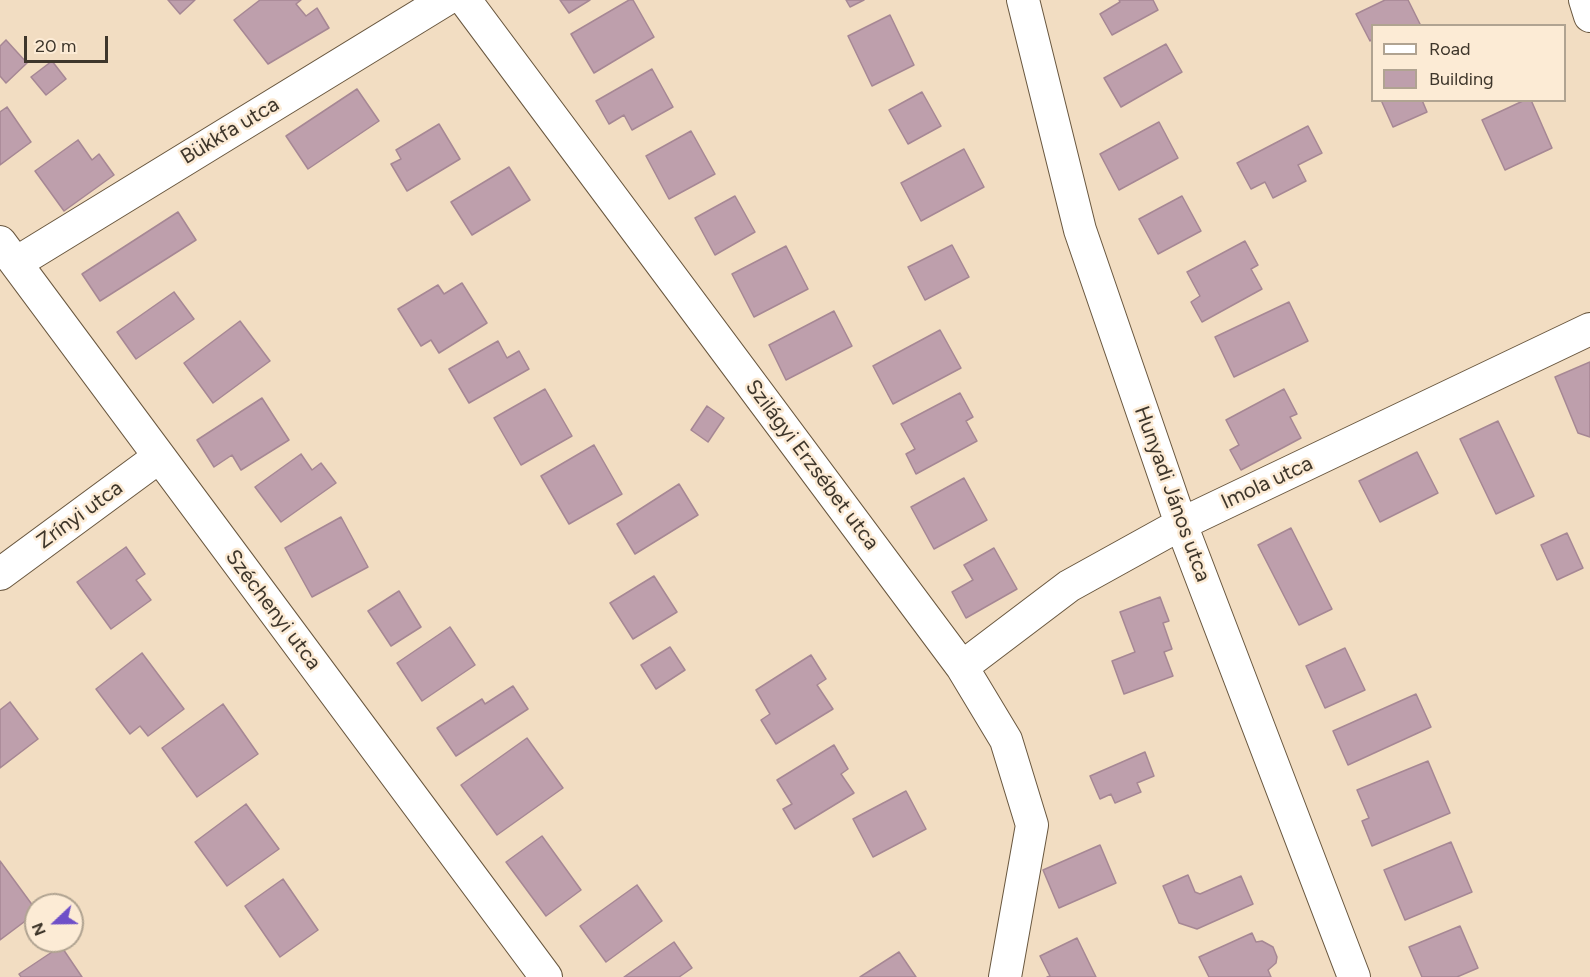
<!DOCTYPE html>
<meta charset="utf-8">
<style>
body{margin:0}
#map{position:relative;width:1590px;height:977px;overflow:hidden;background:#f2ddc2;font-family:Figtree,sans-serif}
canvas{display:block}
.legend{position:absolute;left:1371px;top:24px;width:195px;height:78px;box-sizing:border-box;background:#fcebd5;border:2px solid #b0a391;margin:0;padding:8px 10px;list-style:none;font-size:18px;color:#3e362b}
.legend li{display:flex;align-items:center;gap:12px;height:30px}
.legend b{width:30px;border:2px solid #b0a391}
.north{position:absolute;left:24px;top:893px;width:60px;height:60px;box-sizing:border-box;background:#fcebd5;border:2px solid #b0a391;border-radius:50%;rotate:248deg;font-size:16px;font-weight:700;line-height:24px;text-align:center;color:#3e362b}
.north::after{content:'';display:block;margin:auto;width:21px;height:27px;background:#6e4fc8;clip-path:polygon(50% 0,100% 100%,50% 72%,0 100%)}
.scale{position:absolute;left:24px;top:36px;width:84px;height:27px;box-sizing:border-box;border:3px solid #3e362b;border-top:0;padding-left:8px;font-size:18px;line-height:21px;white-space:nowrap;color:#3e362b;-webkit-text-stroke:4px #fcebd5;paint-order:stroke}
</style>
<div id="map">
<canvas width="1590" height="977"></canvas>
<ul class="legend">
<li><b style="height:8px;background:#fff"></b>Road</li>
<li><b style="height:16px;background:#be9fac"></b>Building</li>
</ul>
<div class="north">N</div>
<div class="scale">20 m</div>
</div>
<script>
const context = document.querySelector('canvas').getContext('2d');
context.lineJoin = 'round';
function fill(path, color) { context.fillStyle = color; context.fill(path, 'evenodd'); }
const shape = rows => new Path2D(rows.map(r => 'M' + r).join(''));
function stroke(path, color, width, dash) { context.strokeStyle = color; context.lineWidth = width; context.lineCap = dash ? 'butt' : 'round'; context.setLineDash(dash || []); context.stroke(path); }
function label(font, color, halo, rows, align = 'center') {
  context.font = font + ' Figtree,sans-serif'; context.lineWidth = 5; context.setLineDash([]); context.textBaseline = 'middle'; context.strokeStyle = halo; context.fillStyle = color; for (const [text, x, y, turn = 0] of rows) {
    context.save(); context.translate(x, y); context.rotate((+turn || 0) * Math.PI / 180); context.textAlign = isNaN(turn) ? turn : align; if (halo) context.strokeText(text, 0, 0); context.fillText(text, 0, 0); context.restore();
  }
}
const building = shape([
 [168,0,195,0,180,14,168,0],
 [260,0,301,0,296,4,306,16,317,8,329,28,268,64,234,20,260,0],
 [560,0,590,0,569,13,560,0],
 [629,0,633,0,654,37,594,73,571,34,629,0],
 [846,0,864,0,850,7,846,0],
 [1119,0,1153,0,1158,10,1112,35,1100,14,1120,2,1119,0],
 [1385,0,1408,0,1421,26,1372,26,1372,39,1370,41,1356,14,1385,0],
 [890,15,914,65,872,86,848,36,890,15],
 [6,40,27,63,6,83,0,76,0,46,6,40],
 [1166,44,1182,72,1121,107,1104,78,1166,44],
 [52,61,66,79,46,95,31,77,52,61],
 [652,69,673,107,632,130,624,115,609,124,596,101,652,69],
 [357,89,379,121,308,169,286,136,357,89],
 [922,92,941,126,908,144,889,110,922,92],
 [1381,100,1422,100,1427,112,1393,127,1381,100],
 [1525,100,1531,100,1552,148,1505,170,1482,120,1525,100],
 [7,107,31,142,0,165,0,112,7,107],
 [1159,122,1178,158,1119,190,1100,154,1159,122],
 [439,124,460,159,407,191,391,164,401,159,396,150,439,124],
 [1308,126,1322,153,1298,165,1306,181,1273,198,1265,182,1251,189,1237,163,1308,126],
 [691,131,715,174,669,199,646,156,691,131],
 [78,140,92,160,99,154,114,175,64,211,35,171,78,140],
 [964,149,984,187,921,221,901,183,964,149],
 [509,167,530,200,472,235,451,202,509,167],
 [735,196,755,232,715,255,695,218,735,196],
 [1182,196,1201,231,1158,254,1139,219,1182,196],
 [178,212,196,240,100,301,82,274,178,212],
 [1245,241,1258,265,1251,269,1262,289,1202,322,1191,302,1200,296,1187,272,1245,241],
 [952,245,969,277,925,300,908,267,952,245],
 [786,246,808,289,754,317,732,274,786,246],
 [462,283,487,323,439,353,431,340,421,346,398,309,438,285,444,294,462,283],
 [174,292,194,319,136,359,117,332,174,292],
 [1289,302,1308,341,1234,377,1215,337,1289,302],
 [834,311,852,346,786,380,769,345,834,311],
 [240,321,270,361,213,403,184,363,240,321],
 [940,330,961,368,893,404,873,366,940,330],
 [498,341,507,358,519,351,529,369,469,403,449,369,498,341],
 [1590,362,1590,437,1578,433,1555,377,1590,362],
 [545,389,572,436,521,465,494,418,545,389],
 [1284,389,1297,414,1290,417,1301,438,1241,470,1230,450,1239,445,1226,420,1284,389],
 [960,393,973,417,966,421,977,441,916,474,906,454,915,449,901,424,960,393],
 [262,398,289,440,241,470,232,455,214,467,197,440,262,398],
 [707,406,724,418,708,442,691,430,707,406],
 [1498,421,1534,496,1496,514,1460,439,1498,421],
 [594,445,622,494,569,524,541,476,594,445],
 [1417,452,1438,493,1380,522,1359,481,1417,452],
 [301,454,312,470,321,463,336,483,281,522,255,487,301,454],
 [964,478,987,520,934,549,911,507,964,478],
 [679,484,698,515,635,554,617,524,679,484],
 [341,517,368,567,312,597,285,548,341,517],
 [1291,528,1332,609,1299,625,1258,545,1291,528],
 [1567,533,1583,568,1557,580,1541,545,1567,533],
 [126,547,145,574,136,580,151,600,111,629,77,582,126,547],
 [994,548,1017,589,966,618,952,592,973,580,964,565,994,548],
 [654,576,677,612,633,639,610,603,654,576],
 [399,591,421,627,391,646,368,611,399,591],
 [1160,597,1169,621,1163,623,1172,649,1164,652,1173,676,1124,694,1112,661,1135,652,1120,612,1160,597],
 [450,627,475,665,422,701,397,663,450,627],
 [670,647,685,670,656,689,641,665,670,647],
 [1345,648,1365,690,1325,708,1306,666,1345,648],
 [142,653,184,709,148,736,140,726,130,734,96,689,142,653],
 [811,655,826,679,817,685,833,709,776,744,761,720,770,714,756,690,811,655],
 [513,686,528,709,456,756,437,728,482,699,485,704,513,686],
 [1416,694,1431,727,1348,765,1333,731,1416,694],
 [10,702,38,739,0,768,0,710,10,702],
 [223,704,258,754,197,797,162,748,223,704],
 [527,738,563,788,497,835,461,785,527,738],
 [834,745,848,769,841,774,854,793,795,829,783,809,792,804,777,780,834,745],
 [1145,752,1154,776,1137,783,1141,792,1115,803,1111,794,1100,799,1090,776,1145,752],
 [1428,761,1450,813,1372,846,1362,821,1369,818,1357,790,1428,761],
 [906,791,926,829,873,857,853,819,906,791],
 [246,804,279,849,227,886,195,842,246,804],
 [542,836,581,890,546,916,506,862,542,836],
 [1451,842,1472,892,1405,920,1384,870,1451,842],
 [1100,845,1116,883,1059,908,1043,870,1100,845],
 [0,861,36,910,36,913,0,940,0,861],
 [1188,875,1195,892,1200,894,1241,876,1253,904,1197,929,1179,923,1163,886,1188,875],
 [283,879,318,930,280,957,245,906,283,879],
 [637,885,662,921,606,962,580,926,637,885],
 [1460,926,1478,968,1457,977,1422,977,1409,947,1460,926],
 [1252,933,1256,942,1262,941,1273,947,1277,957,1276,963,1268,970,1271,977,1209,977,1199,957,1252,933],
 [1077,938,1096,977,1047,977,1050,976,1040,956,1077,938],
 [674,942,692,968,679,977,624,977,674,942],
 [61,946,82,977,21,977,19,974,61,946],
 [899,952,916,977,860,977,899,952]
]);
fill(building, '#be9fac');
stroke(building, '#a68794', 1.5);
const minor = shape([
 [465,0,962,667,1006,740,1032,825,1005,977],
 [1023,0,1080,230,1181,524,1354,977],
 [1585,0,1590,16],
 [0,242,546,977],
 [16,263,445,0],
 [0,574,159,457],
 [962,667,1069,586,1181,524,1590,329]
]);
stroke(minor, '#69573f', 34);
stroke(minor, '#fff', 32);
label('21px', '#3e362b', '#fcebd5', [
 ["Bükkfa utca",230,131,-31],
 ["Szilágyi Erzsébet utca",812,465,53],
 ["Imola utca",1267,483,-25],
 ["Hunyadi János utca",1172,494,70],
 ["Zrínyi utca",80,515,-36],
 ["Széchenyi utca",273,610,53]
]);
</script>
